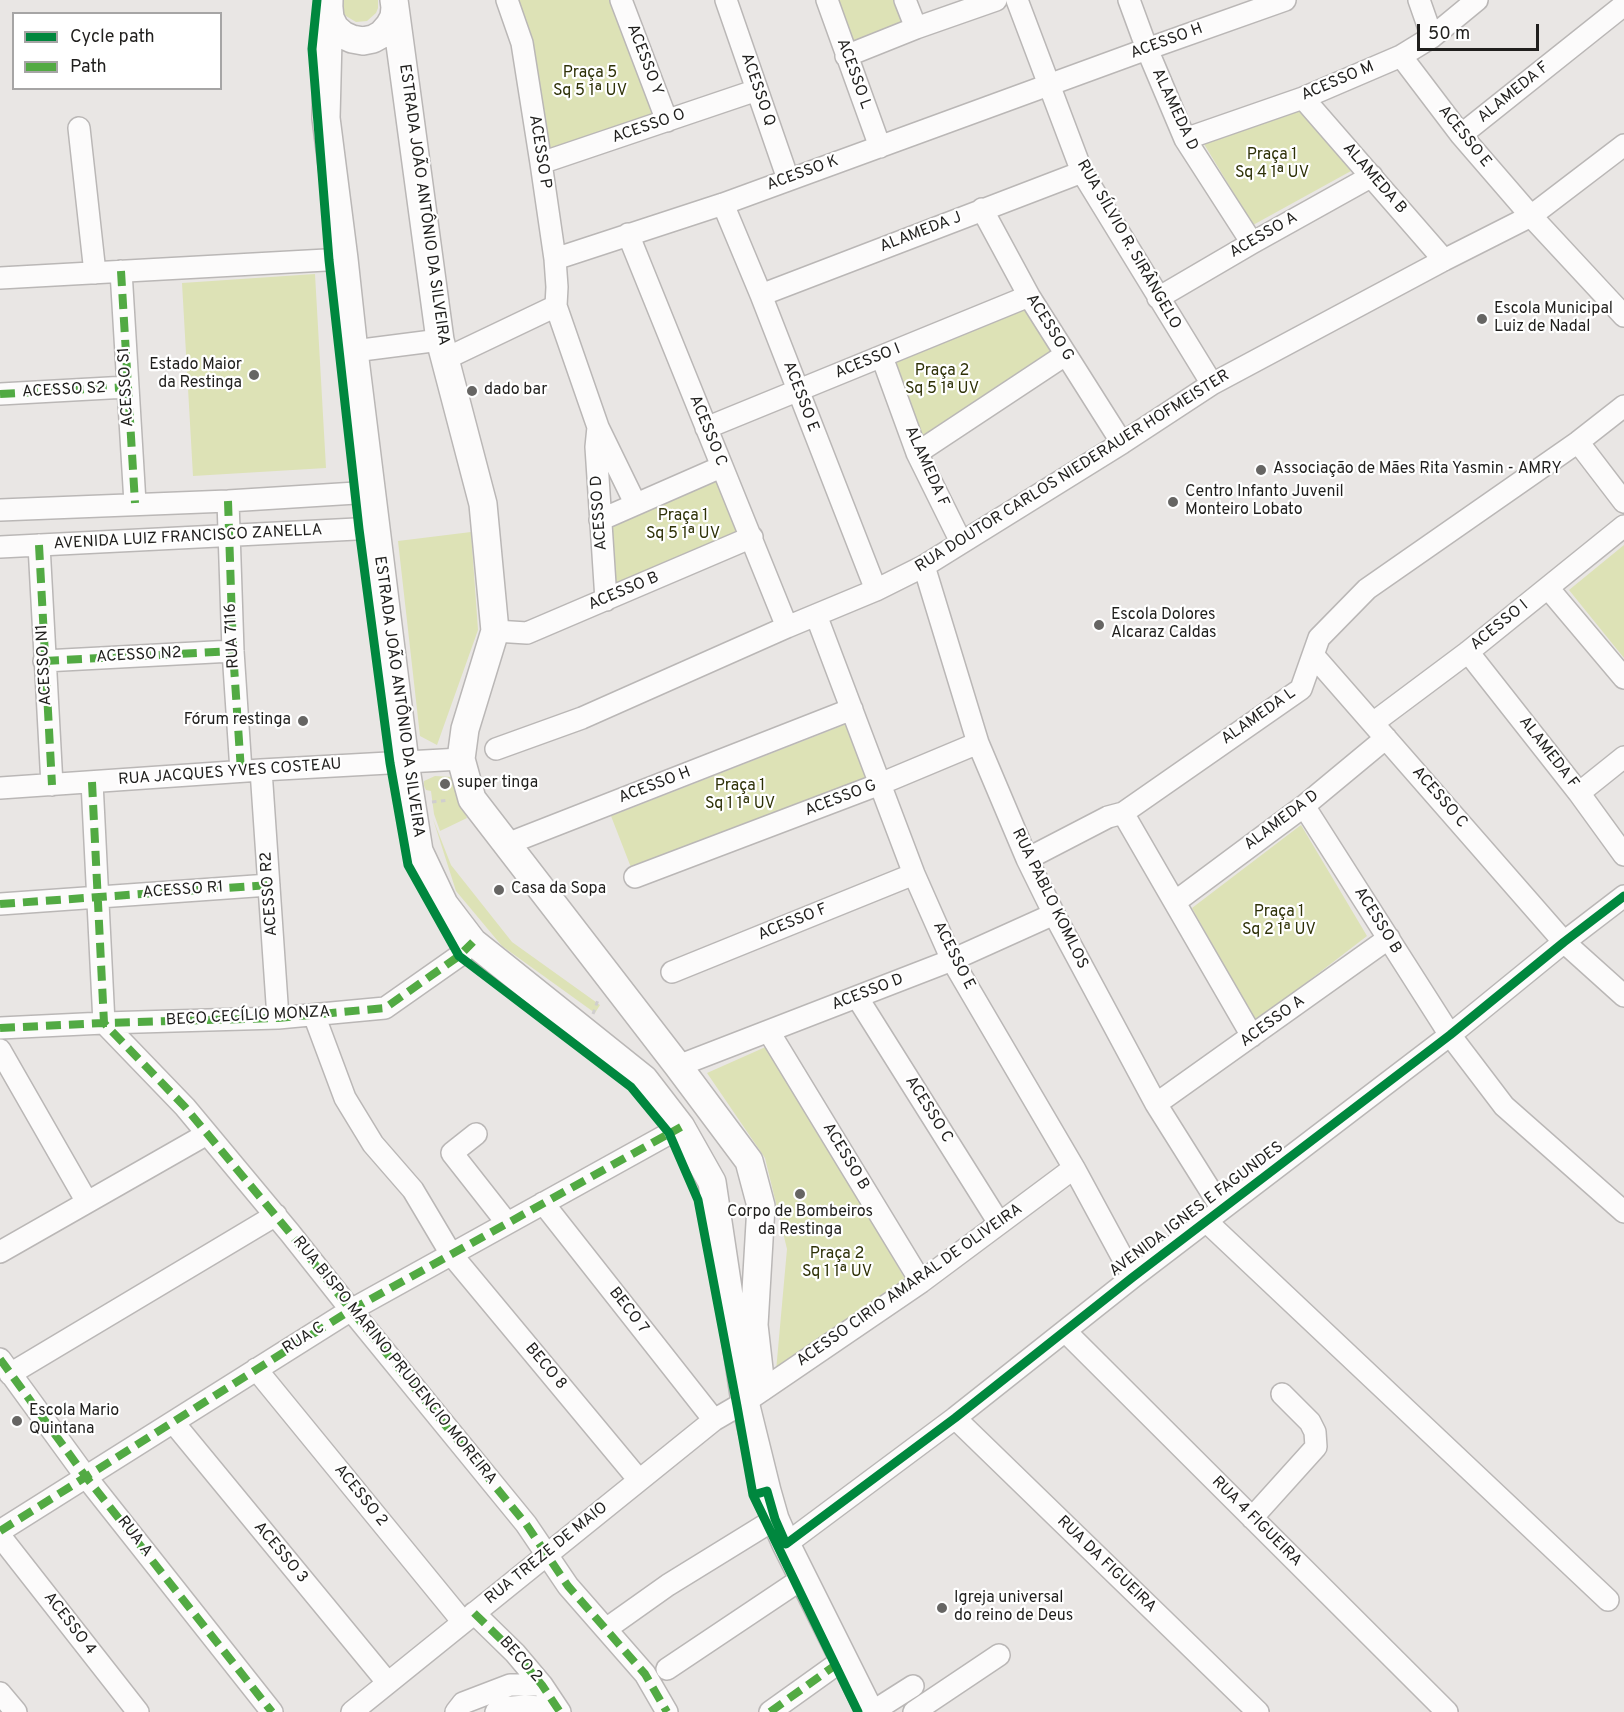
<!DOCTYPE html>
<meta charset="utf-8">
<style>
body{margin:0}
#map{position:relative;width:1624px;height:1712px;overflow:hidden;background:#e9e6e4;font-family:Overpass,sans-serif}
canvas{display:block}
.legend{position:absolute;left:12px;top:12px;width:210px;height:78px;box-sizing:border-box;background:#fff;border:2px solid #a6a5a5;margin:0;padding:8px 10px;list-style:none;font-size:18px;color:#201f1d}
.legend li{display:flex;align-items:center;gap:12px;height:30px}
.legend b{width:30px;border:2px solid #a6a5a5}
.scale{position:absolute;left:1417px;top:24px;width:122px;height:27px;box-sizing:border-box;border:3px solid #201f1d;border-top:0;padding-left:8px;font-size:18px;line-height:21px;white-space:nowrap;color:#201f1d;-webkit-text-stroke:4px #fff;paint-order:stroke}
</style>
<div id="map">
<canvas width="1624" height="1712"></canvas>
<ul class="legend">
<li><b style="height:8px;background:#00873e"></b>Cycle path</li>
<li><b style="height:8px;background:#52aa43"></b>Path</li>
</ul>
<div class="scale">50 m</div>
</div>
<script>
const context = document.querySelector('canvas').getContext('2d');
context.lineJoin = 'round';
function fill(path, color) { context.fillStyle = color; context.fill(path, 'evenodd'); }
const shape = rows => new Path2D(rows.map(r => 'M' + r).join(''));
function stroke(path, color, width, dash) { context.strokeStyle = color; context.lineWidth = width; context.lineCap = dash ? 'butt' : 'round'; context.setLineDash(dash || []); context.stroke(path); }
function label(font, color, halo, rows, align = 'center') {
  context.font = font + ' Overpass,sans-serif'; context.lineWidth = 4.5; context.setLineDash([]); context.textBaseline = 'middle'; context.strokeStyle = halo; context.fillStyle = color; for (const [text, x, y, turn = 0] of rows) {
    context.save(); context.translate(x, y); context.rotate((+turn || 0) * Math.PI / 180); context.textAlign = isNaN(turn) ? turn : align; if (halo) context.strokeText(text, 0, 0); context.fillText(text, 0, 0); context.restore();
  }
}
fill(shape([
 [341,0,378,0,378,8,376,13,367,21,356,22,346,16,343,12],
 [519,0,613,0,655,114,549,154,533,40],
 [836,0,899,0,907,23,852,44],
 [1300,109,1351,171,1253,225,1204,144],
 [315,274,326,468,193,476,182,283],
 [1025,308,1055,354,922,437,893,362],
 [717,480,739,533,615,586,609,526],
 [471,532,478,630,437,745,420,736,398,541],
 [1624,545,1624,658,1569,590],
 [849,723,870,776,632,870,611,816],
 [435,776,452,777,458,798,467,818,440,831,434,814,431,791,426,790,424,786,424,781],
 [433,819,451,865,512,942,600,1005,595,1013,502,946,456,891],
 [1301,825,1367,936,1255,1022,1192,908],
 [770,1045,905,1279,776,1371,787,1249,765,1158,707,1073]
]), '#dde2b6');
const minor = shape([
 [507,0,522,43,541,163,555,259,557,287,556,306,598,427,635,503],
 [621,0,667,121],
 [726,0,788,179],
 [827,0,880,147],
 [905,0,916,28],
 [1017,0,1082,172,1212,384],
 [1129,0,1147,49,1185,139,1252,243],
 [1419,0,1432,37],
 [846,56,916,28,996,0],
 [1401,56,1461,135,1531,216,1624,316],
 [1303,98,1444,260],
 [79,128,95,273],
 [1461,135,1624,5],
 [1185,139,1303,98,1401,56,1432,37,1477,0],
 [541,163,757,90],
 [723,204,761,295,876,590],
 [982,209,1029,296,1122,443],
 [628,234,787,627],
 [555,259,723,204,1147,49,1285,0],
 [121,271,135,503],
 [0,278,344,259],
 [761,295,1082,172],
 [1158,298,1252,243,1372,176],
 [354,351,440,340],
 [882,357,917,453,961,542],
 [445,359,556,306],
 [0,394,127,387],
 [598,427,596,447,606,600],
 [706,428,1029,296],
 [1578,442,1624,502],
 [917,453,1065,355],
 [228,501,233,651,241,771],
 [0,510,228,501,372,492],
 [600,520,721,467],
 [39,545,52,785],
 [0,547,376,528],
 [924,566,978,743,1027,859,1054,914,1156,1104,1222,1209],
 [1548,588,1624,678],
 [816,615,914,874,952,960,1074,1168,1133,1277],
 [495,631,527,633,752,537],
 [1468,652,1579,793,1624,855],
 [1313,655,1564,942,1624,996],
 [44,661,233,651],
 [1373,723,1468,652,1624,526],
 [496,749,582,718,787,627,876,590,924,566,1122,443,1212,384,1444,260,1531,216,1624,145],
 [261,770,278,1018],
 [92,782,104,1023,185,1107,290,1233,351,1310,526,1524,568,1586,645,1674,667,1712],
 [0,788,261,770,461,759],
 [1579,793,1624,757],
 [1304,806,1450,1035,1504,1106,1624,1212],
 [1123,813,1252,1036],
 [507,844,852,709],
 [1027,859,1108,817,1123,813,1301,689,1319,638,1367,589,1578,442,1624,406],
 [635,877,880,784,978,743],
 [1175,902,1304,806,1386,738],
 [0,904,269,885],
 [672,972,914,874],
 [857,997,999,1223],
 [314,1015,345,1098,373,1144,413,1190,451,1254,639,1480],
 [0,1028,104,1023,278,1018,385,1008,459,956,473,942],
 [769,1032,921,1282],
 [0,1050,87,1202],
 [678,1066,952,960,1054,914],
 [1156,1104,1389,938],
 [476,1134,452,1153,507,1223],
 [543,1203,714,1420],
 [1206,1221,1608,1600],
 [0,1252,207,1134],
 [1065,1331,1447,1712],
 [0,1359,86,1477,272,1712],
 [256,1369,463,1622],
 [10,1374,276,1215],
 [955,1418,1258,1712],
 [173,1422,388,1683],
 [1252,1518,1316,1447,1315,1432,1310,1422,1282,1394],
 [0,1531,351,1310,681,1127],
 [0,1536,138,1712],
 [786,1544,955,1418,1133,1277,1450,1035,1564,942,1624,896],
 [474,1613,515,1653,542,1685,560,1712],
 [606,1629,668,1585,775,1519],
 [667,1669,803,1578],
 [0,1693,16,1712],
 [352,1712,714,1420,745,1402,921,1282,1074,1168],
 [456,1712,463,1703,510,1685,542,1685],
 [496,1712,502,1708,525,1706,557,1708],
 [770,1712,844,1659],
 [872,1712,913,1686],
 [914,1712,999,1655]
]);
const major = shape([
 [329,0,326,118,344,259,354,351,405,762,419,851,444,904,473,942,644,1079,681,1127,712,1182,745,1402,767,1491,775,1519,786,1544,870,1712],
 [394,0,440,340,483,504,495,631,465,729,461,759,472,799,678,1066,749,1161,761,1206,754,1325,761,1387],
 [329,8,330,18,335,28,343,35,352,39,363,41,373,39,382,34,389,26,394,17,395,7]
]);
stroke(minor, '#bab7b6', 24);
stroke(major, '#bab7b6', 30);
stroke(shape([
 [432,802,450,800],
 [593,1014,599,997]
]), '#d0cece', 3, [4.5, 4.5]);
stroke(minor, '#fcfbfb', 21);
stroke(major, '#fcfbfb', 27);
stroke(shape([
 [121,271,135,503],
 [0,394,127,387],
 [228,501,233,651,241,771],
 [39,545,52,785],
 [44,661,233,651],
 [92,782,104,1023,185,1107,290,1233,351,1310,526,1524,568,1586,645,1674,667,1712],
 [0,904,269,885],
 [0,1028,104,1023,278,1018,385,1008,459,956,473,942],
 [0,1359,86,1477,272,1712],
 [0,1531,351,1310,681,1127],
 [474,1613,515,1653,542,1685,560,1712],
 [770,1712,844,1659]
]), '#52aa43', 8, [15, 8]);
stroke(shape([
 [317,0,312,49,329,260,359,529,390,763,408,865,459,956,631,1087,669,1133,698,1200,737,1406,753,1495,858,1712],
 [753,1495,767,1491,775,1519,786,1544,955,1418,1133,1277,1450,1035,1564,942,1624,896]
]), '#00873e', 9);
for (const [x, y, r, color] of [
 [1482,319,6,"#666563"],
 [254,375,6,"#666563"],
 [472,391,6,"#666563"],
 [1261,470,6,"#666563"],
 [1173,502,6,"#666563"],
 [1099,625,6,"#666563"],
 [303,721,6,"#666563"],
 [445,784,6,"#666563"],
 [499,890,6,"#666563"],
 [800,1194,6,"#666563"],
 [17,1421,6,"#666563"],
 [942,1608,6,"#666563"]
]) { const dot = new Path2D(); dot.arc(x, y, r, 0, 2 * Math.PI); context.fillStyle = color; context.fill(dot); stroke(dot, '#fff', 2); }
label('16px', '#201f1d', '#fff', [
 ["ACESSO H",1167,42,-20],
 ["ACESSO Y",644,60,69],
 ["ACESSO L",853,74,70],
 ["ACESSO M",1338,82,-23],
 ["ACESSO Q",757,90,71],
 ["ALAMEDA F",1514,93,-39],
 ["ALAMEDA D",1174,110,65],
 ["ACESSO O",649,127,-19],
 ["ACESSO E",1464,137,51],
 ["ACESSO P",539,152,81],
 ["ACESSO K",803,174,-20],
 ["ALAMEDA B",1374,179,49],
 ["ESTRADA JOÃO ANTÔNIO DA SILVEIRA",423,205,82],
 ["ALAMEDA J",921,233,-21],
 ["ACESSO A",1264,236,-30],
 ["RUA SÍLVIO R. SIRÂNGELO",1128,245,60],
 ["ACESSO G",1049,328,58],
 ["ACESSO I",868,362,-22],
 ["ACESSO S1",127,387,-93],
 ["ACESSO S2",64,391,-3],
 ["ACESSO E",800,397,69],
 ["ACESSO C",707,431,68],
 ["ALAMEDA F",926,467,66],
 ["RUA DOUTOR CARLOS NIEDERAUER HOFMEISTER",1073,472,-32],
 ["ACESSO D",600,513,-94],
 ["AVENIDA LUIZ FRANCISCO ZANELLA",188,538,-3],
 ["ACESSO B",624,592,-23],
 ["ACESSO I",1500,626,-39],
 ["RUA 7116",233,636,-93],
 ["ACESSO N2",139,656,-3],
 ["ACESSO N1",45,665,-93],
 ["ESTRADA JOÃO ANTÔNIO DA SILVEIRA",398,697,82],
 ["ALAMEDA L",1259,717,-35],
 ["ALAMEDA F",1548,753,52],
 ["RUA JACQUES YVES COSTEAU",230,773,-4],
 ["ACESSO H",655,786,-21],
 ["ACESSO C",1439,798,49],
 ["ACESSO G",841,799,-21],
 ["ALAMEDA D",1282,821,-37],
 ["ACESSO R1",183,891,-4],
 ["ACESSO R2",270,894,-94],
 ["RUA PABLO KOMLOS",1049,899,64],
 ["ACESSO B",1377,921,58],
 ["ACESSO F",793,923,-22],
 ["ACESSO E",953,956,63],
 ["ACESSO D",868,993,-21],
 ["BECO CECÍLIO MONZA",248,1017,-3],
 ["ACESSO A",1273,1022,-36],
 ["ACESSO C",928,1110,58],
 ["ACESSO B",845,1157,59],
 ["AVENIDA IGNES E FAGUNDES",1197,1210,-37],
 ["ACESSO CIRIO AMARAL DE OLIVEIRA",910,1286,-35],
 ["BECO 7",628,1311,52],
 ["RUA C",304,1339,-32],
 ["RUA BISPO MARINO PRUDENCIO MOREIRA",394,1361,51],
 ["BECO 8",545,1367,50],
 ["ACESSO 2",360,1496,51],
 ["RUA 4 FIGUEIRA",1256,1522,45],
 ["RUA A",134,1537,52],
 ["ACESSO 3",280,1553,50],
 ["RUA TREZE DE MAIO",547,1554,-39],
 ["RUA DA FIGUEIRA",1106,1565,44],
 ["ACESSO 4",69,1624,52],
 ["BECO 2",520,1660,48]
]);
label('16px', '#2e3107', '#fff', [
 ["Praça 5",590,74],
 ["Sq 5 1ª UV",590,92],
 ["Praça 1",1272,156],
 ["Sq 4 1ª UV",1272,174],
 ["Praça 2",942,372],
 ["Sq 5 1ª UV",942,390],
 ["Praça 1",683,517],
 ["Sq 5 1ª UV",683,535],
 ["Praça 1",740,787],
 ["Sq 1 1ª UV",740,805],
 ["Praça 1",1279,913],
 ["Sq 2 1ª UV",1279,931],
 ["Praça 2",837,1255],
 ["Sq 1 1ª UV",837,1273]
]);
label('16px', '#201f1d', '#fff', [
 ["Escola Municipal",1494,310],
 ["Luiz de Nadal",1494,328],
 ["Estado Maior",242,366,"right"],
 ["da Restinga",242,384,"right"],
 ["dado bar",484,391],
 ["Associação de Mães Rita Yasmin - AMRY",1273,470],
 ["Centro Infanto Juvenil",1185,493],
 ["Monteiro Lobato",1185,511],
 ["Escola Dolores",1111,616],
 ["Alcaraz Caldas",1111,634],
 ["Fórum restinga",291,721,"right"],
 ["super tinga",457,784],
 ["Casa da Sopa",511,890],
 ["Corpo de Bombeiros",800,1213,"center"],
 ["da Restinga",800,1231,"center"],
 ["Escola Mario",29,1412],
 ["Quintana",29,1430],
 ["Igreja universal",954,1599],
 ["do reino de Deus",954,1617]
], 'left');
</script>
